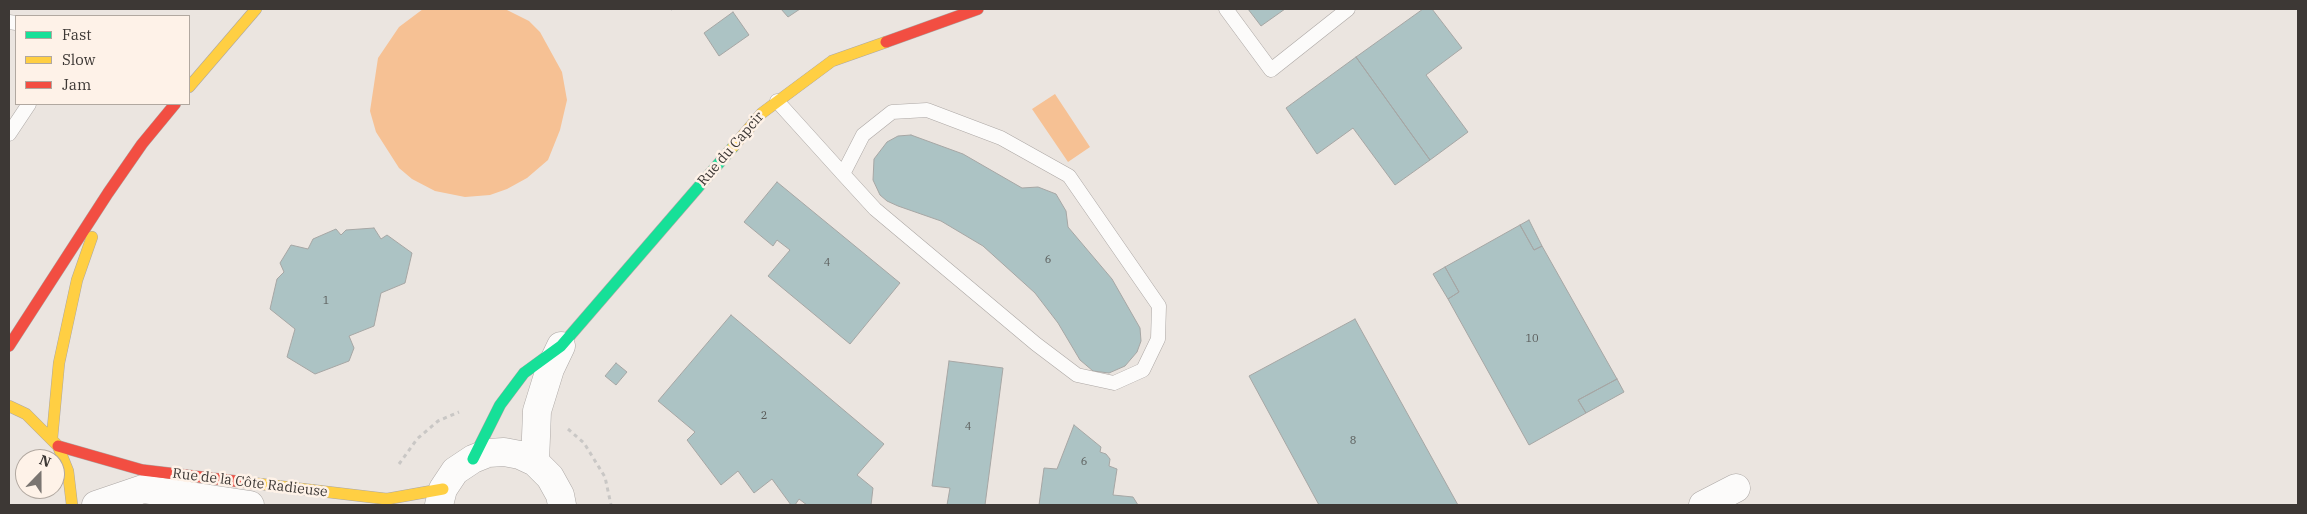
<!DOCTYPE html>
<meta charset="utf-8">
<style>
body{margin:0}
#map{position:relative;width:2307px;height:514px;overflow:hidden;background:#ebe5e0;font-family:"IBM Plex Serif",serif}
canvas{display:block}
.frame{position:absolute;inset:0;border:10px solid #3d3835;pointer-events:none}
.legend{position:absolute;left:15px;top:15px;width:175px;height:90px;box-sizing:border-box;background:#fef2e8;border:1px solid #b1a8a0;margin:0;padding:6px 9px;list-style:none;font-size:15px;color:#3d3835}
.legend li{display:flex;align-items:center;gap:10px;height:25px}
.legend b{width:25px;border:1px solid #b1a8a0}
.north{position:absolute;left:15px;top:449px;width:50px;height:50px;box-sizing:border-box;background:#fef2e8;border:1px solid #b1a8a0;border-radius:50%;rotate:22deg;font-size:14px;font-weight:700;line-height:20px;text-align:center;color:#3d3835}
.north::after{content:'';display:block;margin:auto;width:18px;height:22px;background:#7a7571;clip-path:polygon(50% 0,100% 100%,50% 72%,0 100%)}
</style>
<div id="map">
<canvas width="2307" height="514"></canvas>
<div class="frame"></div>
<ul class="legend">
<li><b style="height:6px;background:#16e098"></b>Fast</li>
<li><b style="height:6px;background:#ffcf43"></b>Slow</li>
<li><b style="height:6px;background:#f24e42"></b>Jam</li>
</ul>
<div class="north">N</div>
</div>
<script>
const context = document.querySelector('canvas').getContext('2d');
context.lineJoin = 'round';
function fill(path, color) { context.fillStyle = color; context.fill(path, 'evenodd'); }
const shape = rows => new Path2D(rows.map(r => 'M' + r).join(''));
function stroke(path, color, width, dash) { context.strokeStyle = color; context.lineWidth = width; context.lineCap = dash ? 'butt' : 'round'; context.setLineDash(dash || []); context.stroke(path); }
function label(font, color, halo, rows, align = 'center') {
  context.font = font + ' "IBM Plex Serif",serif'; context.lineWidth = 5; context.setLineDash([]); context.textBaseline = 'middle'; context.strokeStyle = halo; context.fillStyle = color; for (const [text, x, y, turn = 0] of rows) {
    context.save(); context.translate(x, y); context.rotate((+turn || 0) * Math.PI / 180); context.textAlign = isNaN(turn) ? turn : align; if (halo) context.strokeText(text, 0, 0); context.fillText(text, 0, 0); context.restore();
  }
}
fill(shape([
 [423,9,505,9,529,21,540,32,562,72,567,100,560,130,548,160,527,178,507,189,490,195,465,197,435,191,412,179,399,168,376,132,370,111,378,58,399,27],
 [1055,94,1090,147,1068,162,1032,109]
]), '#f6c194');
const building = shape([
 [781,9,800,9,788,17,781,9],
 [1248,9,1285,9,1261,26,1248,9],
 [1423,9,1432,9,1462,48,1426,75,1468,132,1430,160,1356,57,1423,9],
 [733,12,749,35,719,56,704,33,733,12],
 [1356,57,1430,160,1395,185,1353,128,1317,154,1286,108,1356,57],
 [911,135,963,154,1022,188,1038,187,1056,194,1066,211,1068,227,1112,279,1140,328,1141,341,1137,352,1125,366,1109,373,1093,371,1080,360,1058,323,1035,293,983,246,941,221,898,206,887,201,880,195,873,180,874,159,887,142,898,136,911,135],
 [777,182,900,283,850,344,768,276,790,250,777,240,773,246,744,222,777,182],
 [1529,220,1542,246,1534,250,1520,225,1529,220],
 [1520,225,1534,250,1542,246,1617,379,1578,400,1586,413,1529,445,1448,299,1459,292,1445,267,1520,225],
 [374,228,381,239,387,235,412,253,405,283,381,293,374,326,349,336,354,348,349,361,315,374,287,357,295,329,270,309,277,279,284,272,280,263,291,245,308,249,313,239,336,229,341,235,346,230,374,228],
 [1445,267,1459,292,1448,299,1433,274,1445,267],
 [731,315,884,444,857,475,873,488,871,505,807,505,799,499,795,505,791,505,772,479,754,493,738,471,721,485,687,440,695,432,658,401,731,315],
 [1355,319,1458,505,1319,505,1249,376,1355,319],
 [949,361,1003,368,985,505,947,505,950,488,932,486,949,361],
 [616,363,627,372,616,385,605,376,616,363],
 [1617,379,1624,392,1586,413,1578,400,1617,379],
 [1074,425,1101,447,1100,452,1106,454,1110,459,1109,466,1117,469,1113,495,1133,497,1138,505,1039,505,1044,468,1057,469,1074,425]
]);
fill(building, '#acc3c4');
stroke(building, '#a6a6a4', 1);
const lane = shape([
 [1226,9,1271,70,1348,9],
 [9,22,16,23],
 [777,101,843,174,875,209,1036,344,1077,375,1114,383,1143,370,1158,339,1159,306,1069,176,1001,138,927,110,892,112,863,135,843,174],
 [9,134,29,104]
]);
const street = shape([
 [535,462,537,411,550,369,561,346],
 [96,505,143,489,250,505],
 [439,505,443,489,455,471,473,459,488,453,504,452,520,455,535,462,550,477,560,495,562,505],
 [1703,505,1736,488]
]);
const fast = shape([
 [473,459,500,405,524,373,561,346,733,147]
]);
const slow = shape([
 [189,87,256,9],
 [733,147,762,113,832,61,886,42],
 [9,406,26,414,58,446,68,471,72,505],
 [52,438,59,363,77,280,92,237],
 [252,483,387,499,443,489]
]);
const jam = shape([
 [886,42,978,9],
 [9,346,108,193,142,144,175,104],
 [58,446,142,470,252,483]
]);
stroke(lane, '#aca7a4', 15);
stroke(street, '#aca7a4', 29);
stroke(fast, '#aca7a4', 12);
stroke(slow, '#aca7a4', 12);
stroke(jam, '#aca7a4', 12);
stroke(shape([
 [671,9,672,9],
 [568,429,584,443,605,477,611,505],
 [399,464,417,439,438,421,459,412]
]), '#c9c7c5', 3, [4, 4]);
stroke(lane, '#fcfbfa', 14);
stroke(street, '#fcfbfa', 28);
stroke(fast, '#16e098', 11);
stroke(slow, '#ffcf43', 11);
stroke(jam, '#f24e42', 11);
label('11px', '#595b59', null, [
 ["6",1048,260],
 ["4",827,263],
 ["1",326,301],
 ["10",1532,339],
 ["2",764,416],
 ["4",968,427],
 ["8",1353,441],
 ["6",1084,462]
]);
label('14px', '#3d3835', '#fef2e8', [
 ["Rue du Capcir",731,149,-49],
 ["Rue de la Côte Radieuse",250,483,7]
]);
</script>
